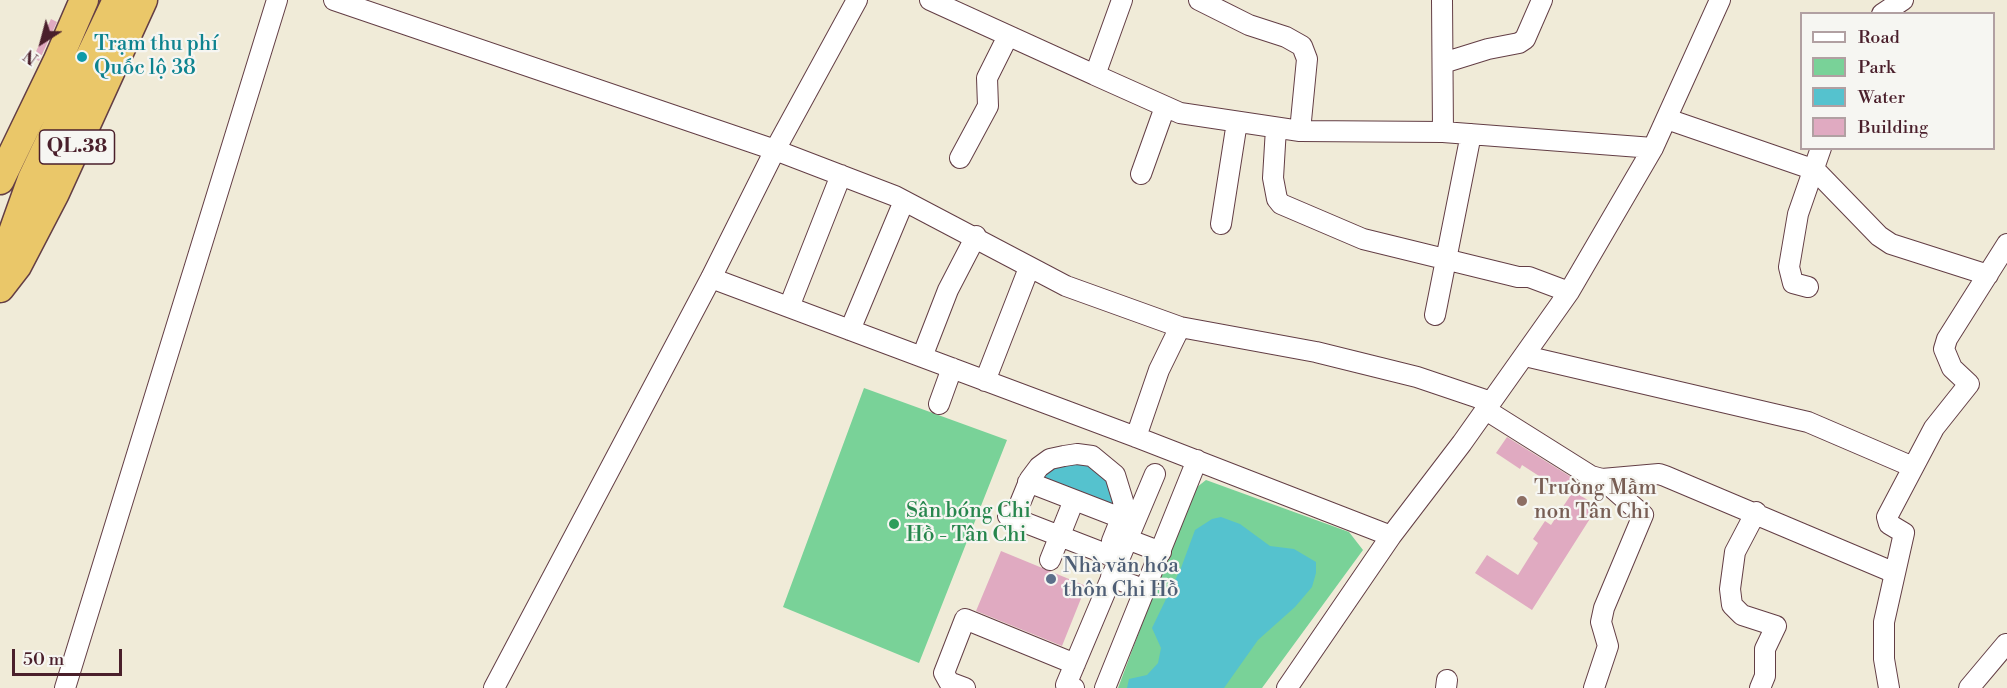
<!DOCTYPE html>
<meta charset="utf-8">
<style>
body{margin:0}
#map{position:relative;width:2007px;height:688px;overflow:hidden;background:#f0ebd8;font-family:"Libre Bodoni",serif}
canvas{display:block}
.legend{position:absolute;left:1800px;top:12px;width:195px;height:138px;box-sizing:border-box;background:#f6f6f2;border:2px solid #b1a0a2;margin:0;padding:8px 10px;list-style:none;font-size:18px;color:#4a1f2b}
.legend li{display:flex;align-items:center;gap:12px;height:30px}
.legend b{width:30px;border:2px solid #b1a0a2}
.north{position:absolute;left:12px;top:12px;width:60px;height:60px;-webkit-text-stroke:4px #f6f6f2;paint-order:stroke;rotate:216deg;font-size:16px;font-weight:700;line-height:24px;text-align:center;color:#4a1f2b}
.north::after{content:'';display:block;margin:auto;width:21px;height:27px;background:#4a1f2b;clip-path:polygon(50% 0,100% 100%,50% 72%,0 100%)}
.scale{position:absolute;left:12px;top:649px;width:110px;height:27px;box-sizing:border-box;border:3px solid #4a1f2b;border-top:0;padding-left:8px;font-size:18px;line-height:21px;white-space:nowrap;color:#4a1f2b;-webkit-text-stroke:4px #f6f6f2;paint-order:stroke}
</style>
<div id="map">
<canvas width="2007" height="688"></canvas>
<ul class="legend">
<li><b style="height:8px;background:#fff"></b>Road</li>
<li><b style="height:16px;background:#79d298"></b>Park</li>
<li><b style="height:16px;background:#55c2ce"></b>Water</li>
<li><b style="height:16px;background:#e0aac1"></b>Building</li>
</ul>
<div class="north">N</div>
<div class="scale">50 m</div>
</div>
<script>
const context = document.querySelector('canvas').getContext('2d');
context.lineJoin = 'round';
function fill(path, color) { context.fillStyle = color; context.fill(path, 'evenodd'); }
const shape = rows => new Path2D(rows.map(r => 'M' + r).join(''));
function stroke(path, color, width, dash) { context.strokeStyle = color; context.lineWidth = width; context.lineCap = dash ? 'butt' : 'round'; context.setLineDash(dash || []); context.stroke(path); }
function label(font, color, halo, rows, align = 'center') {
  context.font = font + ' "Libre Bodoni",serif'; context.lineWidth = 4.5; context.setLineDash([]); context.textBaseline = 'middle'; context.strokeStyle = halo; context.fillStyle = color; for (const [text, x, y, turn = 0] of rows) {
    context.save(); context.translate(x, y); context.rotate((+turn || 0) * Math.PI / 180); context.textAlign = isNaN(turn) ? turn : align; if (halo) context.strokeText(text, 0, 0); context.fillText(text, 0, 0); context.restore();
  }
}
fill(shape([
 [864,388,1007,440,919,663,783,607],
 [1206,480,1349,532,1363,550,1262,688,1118,688,1192,491]
]), '#79d298');
fill(shape([
 [1067,463,1085,463,1105,475,1116,509,1038,479,1054,467],
 [1221,517,1240,524,1270,546,1294,549,1316,562,1316,573,1312,587,1295,607,1258,640,1224,688,1127,688,1129,679,1147,675,1158,663,1161,648,1152,628,1181,568,1195,530,1212,519]
]), '#55c2ce');
fill(shape([
 [51,19,57,22,39,61,33,58],
 [1507,437,1587,487,1581,496,1598,506,1532,610,1475,573,1487,555,1518,575,1538,543,1533,539,1545,521,1551,525,1570,496,1522,465,1520,469,1496,453],
 [1001,551,1086,586,1062,646,976,611]
]), '#e0aac1');
const minor = shape([
 [334,0,775,150,711,278,494,688],
 [857,0,775,150,895,196,1066,286,1180,327,1316,352,1417,377,1491,402],
 [930,0,1095,75,1122,0],
 [1199,0,1249,25,1286,37,1302,46,1307,59,1300,131],
 [1442,0,1443,132],
 [1882,14,1903,0],
 [1443,63,1488,49,1519,43,1525,39,1542,0],
 [1095,75,1180,113,1300,131,1443,132,1653,148],
 [1667,119,1815,170,1879,236,1891,244,1988,275],
 [1276,128,1273,178,1277,199,1281,204,1363,239,1518,277,1529,277,1569,292],
 [960,158,988,106,987,78,1008,36],
 [1141,174,1165,107],
 [1221,224,1237,122],
 [711,278,1136,437,1391,536],
 [1808,287,1793,283,1789,267,1798,214,1821,148],
 [789,307,841,175],
 [1435,315,1471,134],
 [850,330,904,201],
 [1525,356,1808,422,1913,467],
 [922,357,948,290,976,236],
 [985,381,1029,268],
 [939,404,952,368],
 [1486,410,1591,476,1602,479,1659,474,1665,476,1895,573],
 [1136,437,1159,370,1180,327],
 [1028,482,1121,518],
 [1756,512,1735,552,1730,589,1732,605,1742,615,1776,626,1765,649,1765,676,1760,688],
 [1008,516,1119,559],
 [1014,518,1030,479,1039,467,1050,459,1064,456,1077,454,1092,456,1115,475,1123,501,1124,511,1112,541],
 [1127,539,1161,552],
 [1050,560,1074,500],
 [1111,577,1146,590],
 [65,688,277,0],
 [965,688,949,682,944,673,965,619,1075,664],
 [1074,688,1066,685,1155,474],
 [1105,688,1197,460],
 [1287,688,1391,536,1462,443,1569,292,1653,148,1720,0],
 [1446,688,1447,680],
 [1594,688,1608,646,1601,622,1604,608,1643,515,1602,479],
 [1889,688,1884,659,1884,622,1904,533,1889,524,1887,517,1934,428,1969,384,1952,368,1944,349,1947,339,2007,244],
 [1969,688,2006,644]
]);
const highway = shape([
 [0,180,58,60,84,0],
 [2,263,32,179,117,0],
 [0,288,17,266,55,193,143,0]
]);
stroke(minor, '#633e45', 22);
stroke(highway, '#633e45', 31);
stroke(minor, '#fff', 20);
stroke(highway, '#eac769', 28);
for (const [x, y, r, color] of [
 [82,57,6,"#0f9aa8"],
 [1522,501,6,"#8d6e63"],
 [894,524,6,"#2e9e5b"],
 [1051,579,6,"#5c6f8a"]
]) { const dot = new Path2D(); dot.arc(x, y, r, 0, 2 * Math.PI); context.fillStyle = color; context.fill(dot); stroke(dot, '#f6f6f2', 2); }
for (const [x, y, w] of [
 [77,147,75]
]) { const box = new Path2D(); box.roundRect(x - w / 2, y - 17, w, 34, 4.5); context.fillStyle = '#f6f6f2'; context.fill(box); stroke(box, '#4a1f2b', 1.5); }
label('bold 20px', '#4a1f2b', null, [
 ["QL.38",77,147]
]);
label('21px', '#0d838f', '#f6f6f2', [
 ["Trạm thu phí",94,45],
 ["Quốc lộ 38",94,69]
], 'left');
label('21px', '#785e54', '#f6f6f2', [
 ["Trường Mầm",1534,489],
 ["non Tân Chi",1534,513]
], 'left');
label('21px', '#27864d', '#f6f6f2', [
 ["Sân bóng Chi",906,512],
 ["Hồ - Tân Chi",906,536]
], 'left');
label('21px', '#4e5e75', '#f6f6f2', [
 ["Nhà văn hóa",1063,567],
 ["thôn Chi Hồ",1063,591]
], 'left');
</script>
